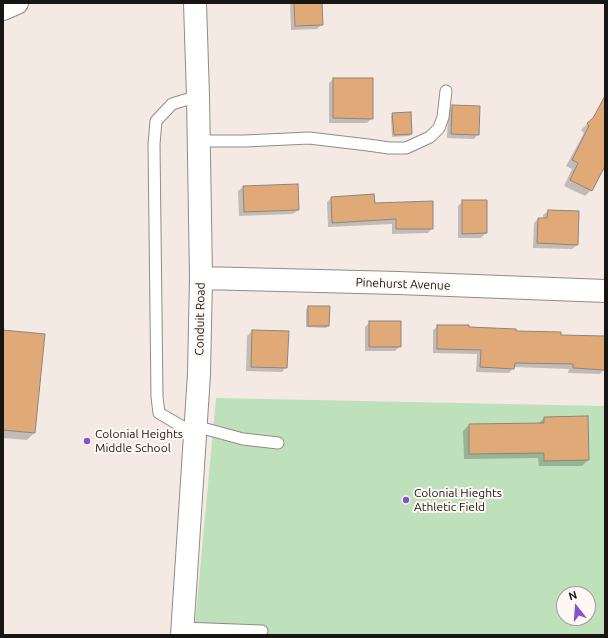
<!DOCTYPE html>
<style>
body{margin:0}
#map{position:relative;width:608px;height:638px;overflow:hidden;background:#f4eae3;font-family:Ubuntu,sans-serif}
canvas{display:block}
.frame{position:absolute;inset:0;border:4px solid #181513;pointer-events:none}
.north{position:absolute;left:556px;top:586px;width:40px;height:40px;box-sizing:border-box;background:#fef8f4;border:1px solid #a29d9a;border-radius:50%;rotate:343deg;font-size:11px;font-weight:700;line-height:16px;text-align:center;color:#181513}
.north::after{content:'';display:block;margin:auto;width:14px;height:18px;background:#8453cc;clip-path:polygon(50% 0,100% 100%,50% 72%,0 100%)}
</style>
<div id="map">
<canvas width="608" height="638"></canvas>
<div class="frame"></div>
<div class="north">N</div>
</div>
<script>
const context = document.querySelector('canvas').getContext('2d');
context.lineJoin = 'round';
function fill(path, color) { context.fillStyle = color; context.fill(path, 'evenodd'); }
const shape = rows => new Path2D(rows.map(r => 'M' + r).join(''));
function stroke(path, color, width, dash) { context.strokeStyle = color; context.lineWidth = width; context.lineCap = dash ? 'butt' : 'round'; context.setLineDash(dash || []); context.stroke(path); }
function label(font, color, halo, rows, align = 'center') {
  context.font = font + ' Ubuntu,sans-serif'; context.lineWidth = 4; context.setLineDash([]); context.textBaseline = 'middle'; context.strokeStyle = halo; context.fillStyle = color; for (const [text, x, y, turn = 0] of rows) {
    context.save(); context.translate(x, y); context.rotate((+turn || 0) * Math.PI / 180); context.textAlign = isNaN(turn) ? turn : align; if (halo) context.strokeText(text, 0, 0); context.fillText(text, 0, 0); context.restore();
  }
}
fill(shape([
 [216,398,605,406,605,635,194,635],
 [564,594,588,594,588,618,564,618]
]), '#bee1bc');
fill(shape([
 [290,3,321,3,322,24,317,29,291,30],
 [333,79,372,118,367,123,329,123,329,83],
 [453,106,478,134,474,139,447,138,448,110],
 [605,111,605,164,591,190,585,196,564,186,572,169,566,166,584,133,581,130,587,124],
 [393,114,411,134,409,136,392,137,391,116],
 [243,187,298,210,293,214,239,216,238,191],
 [331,198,374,204,432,228,428,233,392,234,392,224,328,227,327,202],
 [463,201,486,233,481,238,458,238,458,206],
 [548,211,577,245,572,249,533,248,534,223,538,219,543,219,543,215],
 [308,307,328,326,326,328,306,327,306,309],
 [370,322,400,346,395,351,365,351,365,327],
 [438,326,560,336,605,337,605,370,604,370,600,374,568,373,569,369,514,367,509,373,476,372,477,354,433,353,433,330],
 [3,331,34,433,27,440,3,438],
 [252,331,288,332,286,367,282,372,246,371,247,336],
 [544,418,588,460,582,466,539,466,538,458,464,459,463,431,469,425,538,424]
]), '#0003');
const building = shape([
 [294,3,322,3,323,25,295,26,294,3],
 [333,78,373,78,373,119,333,118,333,78],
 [605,96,605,166,592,191,570,180,578,163,572,160,589,126,587,123,593,118,605,96],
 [452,105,480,106,479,135,451,134,452,105],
 [411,112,412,134,394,135,392,113,411,112],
 [298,184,299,210,244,212,243,186,298,184],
 [374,194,375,203,433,201,433,229,396,229,396,219,332,223,331,197,374,194],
 [462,200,487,200,487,233,462,234,462,200],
 [548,210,579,211,578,245,537,243,538,218,547,218,548,210],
 [308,306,330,306,329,326,308,326,308,306],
 [369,321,401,321,401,347,369,347,369,321],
 [437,325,469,325,469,327,516,329,516,331,561,332,561,335,605,336,605,370,573,368,573,364,515,363,514,369,480,367,481,350,437,349,437,325],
 [3,330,45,334,35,433,3,430,3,330],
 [252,330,289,331,287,368,251,367,252,330],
 [588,416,589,460,544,461,544,453,469,454,469,424,544,423,544,417,588,416]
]);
fill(building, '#e0aa78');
stroke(building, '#8c857e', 1);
const service = shape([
 [199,141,245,141,309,138,368,145,389,148,406,148,417,143,430,137,439,128,443,117,446,91],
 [195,426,243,439,278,443],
 [195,434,159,413,157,397,154,144,156,121,172,104,198,96],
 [182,628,262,631]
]);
const minor = shape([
 [201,278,398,283,605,291],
 [182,635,199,374,201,278,198,96,195,3]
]);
const tertiary = shape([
 [3,9,17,3]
]);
stroke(service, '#938b84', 13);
stroke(minor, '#938b84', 24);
stroke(tertiary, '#938b84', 24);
stroke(service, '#fff', 11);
stroke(minor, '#fff', 22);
stroke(tertiary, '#fff', 22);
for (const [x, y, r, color] of [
 [87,441,4,"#8453cc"],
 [406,500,4,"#8453cc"]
]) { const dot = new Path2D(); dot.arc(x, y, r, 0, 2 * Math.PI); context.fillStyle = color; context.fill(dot); stroke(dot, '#fef8f4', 1.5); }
label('12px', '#181513', '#fef8f4', [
 ["Pinehurst Avenue",403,284,2],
 ["Conduit Road",200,319,-89]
]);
label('12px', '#181513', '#fef8f4', [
 ["Colonial Heights",95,434],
 ["Middle School",95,448],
 ["Colonial Hieghts",414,493],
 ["Athletic Field",414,507]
], 'left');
</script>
